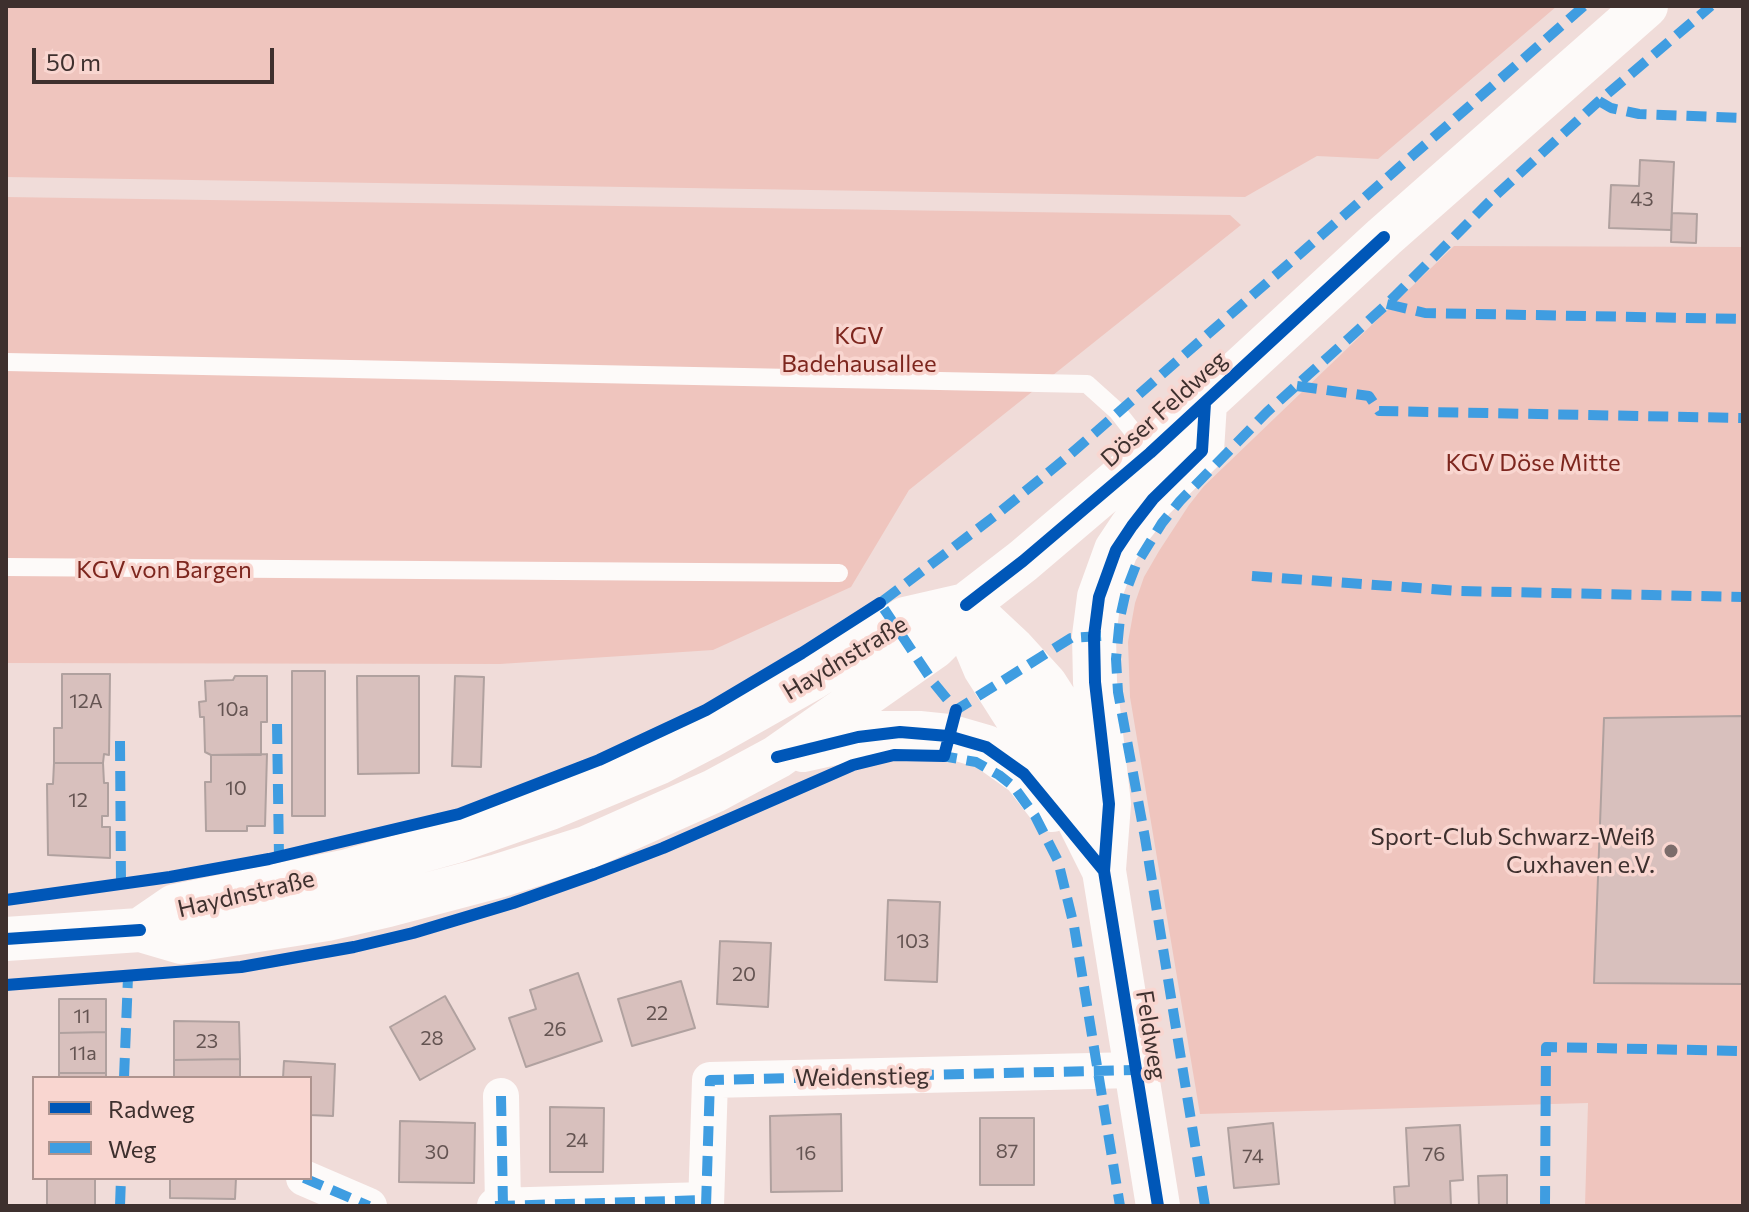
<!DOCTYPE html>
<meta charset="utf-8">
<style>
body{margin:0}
#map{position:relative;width:1749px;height:1212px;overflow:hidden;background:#f0dcd9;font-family:Commissioner,sans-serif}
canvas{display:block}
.frame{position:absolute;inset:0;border:8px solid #3e302e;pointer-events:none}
.legend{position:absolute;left:32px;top:1076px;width:280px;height:104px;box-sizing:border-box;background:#f9d6d0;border:2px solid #ae948f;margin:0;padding:10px 14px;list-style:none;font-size:24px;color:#3e302e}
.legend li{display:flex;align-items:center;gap:16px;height:40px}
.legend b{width:40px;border:2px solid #ae948f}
.scale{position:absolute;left:32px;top:48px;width:242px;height:36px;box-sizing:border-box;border:4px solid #3e302e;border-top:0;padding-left:10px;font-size:24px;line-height:28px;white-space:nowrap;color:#3e302e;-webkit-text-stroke:6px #f9d6d0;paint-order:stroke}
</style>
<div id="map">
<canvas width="1749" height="1212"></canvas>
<div class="frame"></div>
<ul class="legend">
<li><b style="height:10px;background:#0057b8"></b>Radweg</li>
<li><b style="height:10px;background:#3f9de1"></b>Weg</li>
</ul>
<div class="scale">50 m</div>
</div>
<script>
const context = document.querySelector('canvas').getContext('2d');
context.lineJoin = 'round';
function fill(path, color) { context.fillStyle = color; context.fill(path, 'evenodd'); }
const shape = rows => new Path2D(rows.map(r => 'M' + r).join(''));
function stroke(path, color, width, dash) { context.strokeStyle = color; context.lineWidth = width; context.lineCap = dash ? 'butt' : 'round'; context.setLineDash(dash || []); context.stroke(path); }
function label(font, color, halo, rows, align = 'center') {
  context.font = font + ' Commissioner,sans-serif'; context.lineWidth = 7; context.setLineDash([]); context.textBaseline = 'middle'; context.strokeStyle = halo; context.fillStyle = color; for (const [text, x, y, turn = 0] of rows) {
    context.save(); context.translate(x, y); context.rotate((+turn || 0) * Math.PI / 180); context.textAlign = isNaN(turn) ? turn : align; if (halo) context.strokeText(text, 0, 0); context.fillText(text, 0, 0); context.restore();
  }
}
fill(shape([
 [6,6,1557,6,1378,159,1317,156,1245,197,6,177],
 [6,197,1230,215,1241,225,909,490,851,587,713,650,500,664,6,663],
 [1454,246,1743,247,1743,1206,1585,1206,1588,1103,1200,1114,1130,697,1128,642,1135,603,1144,577,1159,551,1189,505,1204,486]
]), '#efc5be');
const building = shape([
 [1640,160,1674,162,1671,230,1609,228,1611,185,1639,186,1640,160],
 [1672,213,1697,214,1696,243,1671,242,1672,213],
 [292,671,325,671,325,816,292,816,292,671],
 [62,674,110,674,109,755,104,754,103,763,54,763,54,728,62,728,62,674],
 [235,676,267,676,267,722,261,722,261,755,211,755,205,752,204,717,200,717,199,702,206,701,205,681,233,680,235,676],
 [357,676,419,676,419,773,358,774,357,676],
 [455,676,484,677,481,767,452,766,455,676],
 [1743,716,1743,984,1594,983,1604,718,1743,716],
 [267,754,265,826,247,826,247,831,206,831,205,782,211,782,211,755,267,754],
 [54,763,103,763,104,783,108,783,108,816,102,816,102,827,110,827,110,858,48,855,47,784,53,784,54,763],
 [888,900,940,902,937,982,885,980,888,900],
 [720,941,771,943,768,1007,717,1004,720,941],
 [578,973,602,1041,526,1067,509,1018,536,1009,530,990,578,973],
 [681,981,695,1028,632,1046,618,999,681,981],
 [445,996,475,1049,420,1080,390,1027,445,996],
 [59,999,106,999,106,1032,59,1033,59,999],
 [174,1021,239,1022,240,1059,174,1060,174,1021],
 [106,1032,106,1073,59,1073,59,1033,106,1032],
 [240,1059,240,1078,174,1078,174,1060,240,1059],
 [284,1061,335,1064,333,1116,310,1115,310,1078,283,1078,284,1061],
 [59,1073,106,1073,106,1078,59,1078,59,1073],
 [550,1107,604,1108,603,1172,550,1172,550,1107],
 [841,1114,842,1191,771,1192,770,1116,841,1114],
 [980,1118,1034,1118,1034,1185,980,1185,980,1118],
 [400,1121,475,1123,474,1183,399,1182,400,1121],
 [1273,1123,1279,1184,1234,1188,1228,1128,1273,1123],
 [1460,1125,1463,1180,1450,1181,1451,1206,1395,1206,1394,1187,1409,1186,1406,1128,1460,1125],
 [1507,1175,1507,1206,1479,1206,1478,1176,1507,1175],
 [47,1178,95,1178,95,1206,47,1206,47,1178],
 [170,1178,236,1178,235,1199,170,1198,170,1178]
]);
fill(building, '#d8c0bd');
stroke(building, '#b0a19f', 2);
stroke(shape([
 [6,362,1087,384,1117,411,1150,453],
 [6,567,839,573]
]), '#fdfaf9', 18);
stroke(shape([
 [501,1096,503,1206],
 [304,1178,369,1206],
 [495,1206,706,1200],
 [706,1206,710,1080,1134,1070]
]), '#fdfaf9', 36);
stroke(shape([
 [966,605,972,637,985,668,1066,795,1104,871,1158,1206],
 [966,605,1013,649,1045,684,1078,735,1095,773],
 [803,750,880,733,919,733,948,736,986,747,1024,774,1052,810],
 [1104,869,1109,804,1095,682,1094,636,1099,597,1116,550,1132,526,1153,499,1202,451,1205,403],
 [140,930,175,906,348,871,456,841,550,808,658,763,708,737,814,677,905,619,966,605],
 [6,939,140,930,181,942,327,919,388,905,498,876,586,848,714,791,777,757,934,647,947,634,966,605,1023,561,1150,453,1384,237,1646,6]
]), '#fdfaf9', 44);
stroke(shape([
 [1599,101,1611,108,1639,114,1743,118],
 [1387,304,1425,313,1743,319],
 [1297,386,1369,396,1379,411,1743,418],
 [1252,576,1459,591,1743,597],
 [1101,636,1071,638,956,710,933,682,880,603,996,515,1066,458,1584,6],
 [277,724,279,857],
 [120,741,121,884],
 [937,755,976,762,999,775,1014,787,1035,816,1058,861,1074,926,1120,1206],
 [124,1078,128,977],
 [501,1096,503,1206],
 [304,1178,369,1206],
 [120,1206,121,1178],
 [495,1206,706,1200],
 [706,1206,710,1080,1134,1070],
 [1205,1206,1145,838,1118,692,1116,659,1120,618,1126,591,1136,565,1162,523,1180,501,1267,412,1387,304,1494,197,1599,101,1711,6],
 [1545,1206,1546,1047,1743,1051]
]), '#3f9de1', 10, [20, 10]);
stroke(shape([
 [966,605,1023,561,1150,453,1384,237],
 [777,757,858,737,900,732,948,736,986,747,1024,774,1104,871],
 [6,900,170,877,269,859,459,814,599,760,706,710,802,653,880,603],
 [6,939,140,930],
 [6,985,241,967,354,947,413,933,513,903,595,874,663,848,853,765,894,755,944,756,956,710],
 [1158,1206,1104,871,1109,804,1095,682,1094,636,1099,597,1116,550,1132,526,1153,499,1202,451,1205,403]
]), '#0057b8', 12);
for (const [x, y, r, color] of [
 [1671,851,8,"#7c6c6a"]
]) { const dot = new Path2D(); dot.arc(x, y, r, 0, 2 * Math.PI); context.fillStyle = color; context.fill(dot); stroke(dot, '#f9d6d0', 3); }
label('20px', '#645452', null, [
 ["43",1642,199],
 ["12A",86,701],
 ["10a",233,709],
 ["10",236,788],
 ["12",78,800],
 ["103",913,941],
 ["20",744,974],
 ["22",657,1013],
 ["11",82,1016],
 ["26",555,1029],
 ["28",432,1038],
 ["23",207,1041],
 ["11a",83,1053],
 ["24",577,1140],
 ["87",1007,1151],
 ["30",437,1152],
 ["16",806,1153],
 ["76",1434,1154],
 ["74",1253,1156]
]);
label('24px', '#7d261e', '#f9d6d0', [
 ["KGV",859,336],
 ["Badehausallee",859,364],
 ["KGV Döse Mitte",1533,463],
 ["KGV von Bargen",164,570]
]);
label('24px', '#3e302e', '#f9d6d0', [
 ["Döser Feldweg",1164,409,-42],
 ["Haydnstraße",845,658,-31],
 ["Haydnstraße",246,894,-13],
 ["Feldweg",1151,1035,81],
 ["Weidenstieg",862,1077,-1]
]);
label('24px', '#3e302e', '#f9d6d0', [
 ["Sport-Club Schwarz-Weiß",1655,837],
 ["Cuxhaven e.V.",1655,865]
], 'right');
</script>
